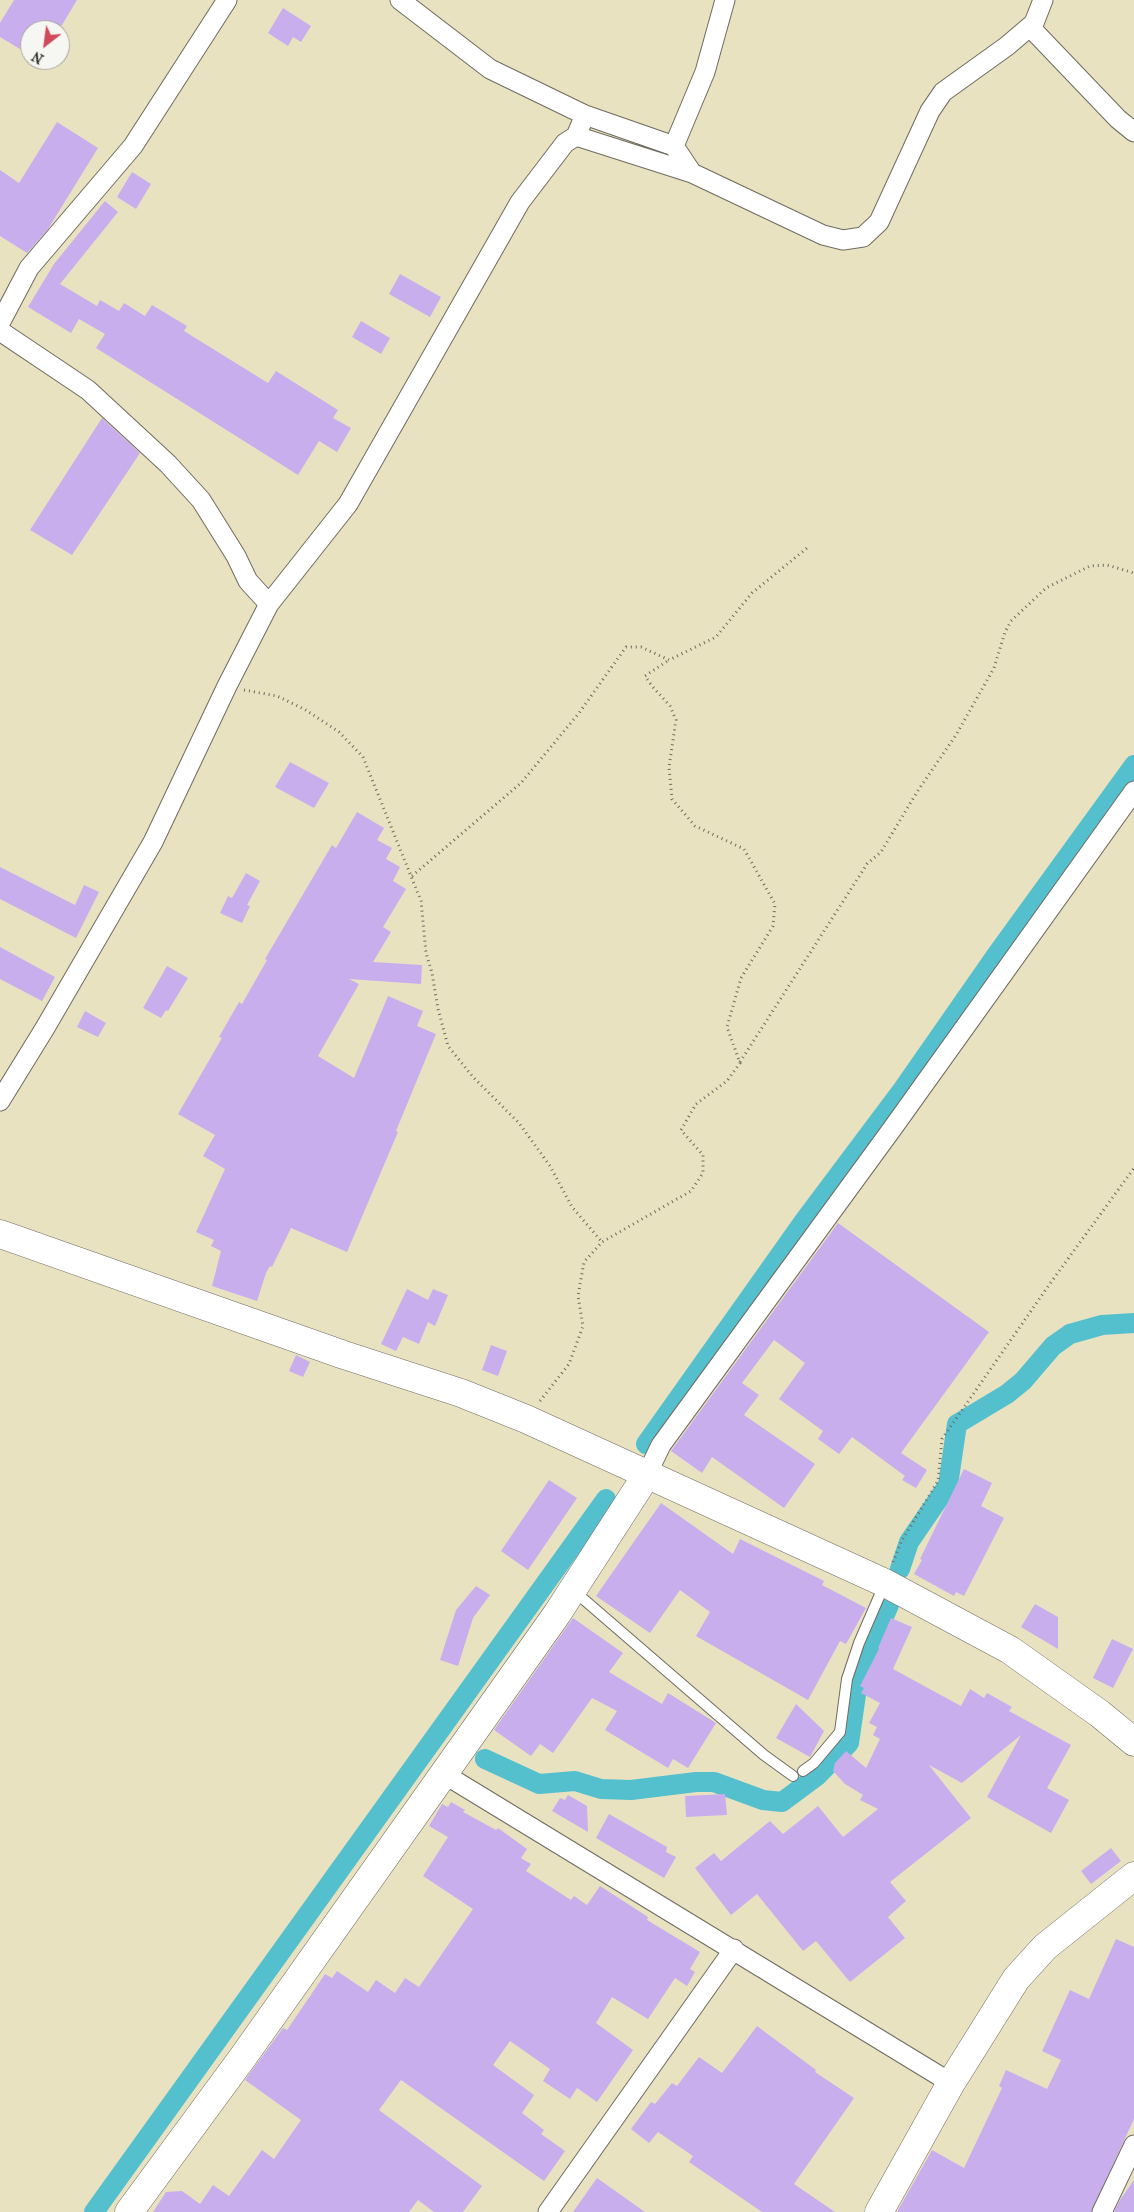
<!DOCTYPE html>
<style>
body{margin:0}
#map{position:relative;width:1134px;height:2212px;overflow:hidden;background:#e9e2c1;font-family:"IM FELL French Canon",serif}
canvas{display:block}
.north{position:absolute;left:20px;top:20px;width:50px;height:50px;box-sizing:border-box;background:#f6f6f2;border:1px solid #a5a5a2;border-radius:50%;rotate:210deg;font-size:14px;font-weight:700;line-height:20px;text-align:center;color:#2b2b2b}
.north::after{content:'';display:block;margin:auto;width:18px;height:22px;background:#d1495b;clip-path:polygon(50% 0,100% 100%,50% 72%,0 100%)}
</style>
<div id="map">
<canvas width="1134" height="2212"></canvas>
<div class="north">N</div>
</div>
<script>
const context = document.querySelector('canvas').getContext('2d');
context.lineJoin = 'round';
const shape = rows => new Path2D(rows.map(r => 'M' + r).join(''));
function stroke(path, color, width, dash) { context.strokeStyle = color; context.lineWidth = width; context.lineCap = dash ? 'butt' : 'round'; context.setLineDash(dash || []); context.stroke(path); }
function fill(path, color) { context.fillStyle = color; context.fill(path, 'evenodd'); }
stroke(shape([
 [646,1444,804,1221,903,1089,997,954,1134,765],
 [900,1569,909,1542,948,1485,957,1424,1007,1394,1023,1381,1053,1346,1070,1334,1102,1325,1134,1323],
 [485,1759,539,1784,575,1781,601,1789,631,1790,696,1782,714,1782,763,1800,782,1802,817,1776,849,1743,859,1674,889,1605],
 [94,2212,606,1499]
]), '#54c0ce', 20);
fill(shape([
 [14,0,77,0,59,30,30,30,30,55,0,37,0,23],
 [283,8,311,26,301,42,293,37,288,46,268,33],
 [57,122,98,148,48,229,27,253,0,236,0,170,19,183],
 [132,172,151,184,136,209,117,197],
 [105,201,118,212,60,284,97,306,100,300,119,311,124,303,145,316,152,305,187,326,184,331,268,383,276,371,338,410,333,418,351,428,337,452,319,441,298,475,96,348,105,334,79,319,71,333,28,307,54,264],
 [400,274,441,297,430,317,389,294],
 [361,321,390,338,381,354,352,337],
 [102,418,140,453,72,555,30,530],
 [290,762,329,783,314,808,275,787],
 [357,812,384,828,377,840,392,848,386,859,400,867,393,881,406,889,383,927,391,932,373,962,422,965,421,984,349,979,359,984,318,1056,354,1078,388,996,423,1011,417,1026,436,1034,396,1131,398,1132,347,1252,291,1228,272,1267,270,1266,266,1273,257,1301,212,1286,221,1251,211,1246,214,1240,196,1232,225,1169,203,1156,215,1135,178,1114,222,1038,219,1037,239,1002,242,1004,267,960,265,959,332,845,336,848],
 [0,867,75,905,84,885,99,892,76,938,0,899],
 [246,873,260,881,247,905,250,906,242,923,220,913,228,896,232,898],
 [0,947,55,977,42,1001,0,979],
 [167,966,188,978,168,1011,166,1010,161,1018,143,1008],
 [85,1011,106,1023,98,1037,77,1027],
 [838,1223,989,1332,901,1453,927,1470,916,1488,902,1480,905,1476,852,1437,839,1454,818,1439,823,1431,779,1399,805,1363,774,1340,742,1383,759,1395,744,1415,815,1464,784,1508,712,1457,702,1473,671,1451],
 [407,1289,428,1300,433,1289,448,1295,435,1326,428,1322,419,1344,403,1337,396,1351,381,1344],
 [491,1345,507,1351,498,1376,482,1370],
 [296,1355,310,1362,303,1377,289,1371],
 [964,1469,992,1483,981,1506,1004,1518,964,1596,956,1592,954,1596,914,1574,922,1560,920,1559],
 [549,1480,577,1498,528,1570,501,1551],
 [661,1503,733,1554,740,1539,824,1581,822,1585,866,1608,846,1644,840,1641,808,1700,696,1636,710,1612,680,1590,650,1633,596,1596],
 [476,1586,490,1595,473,1618,458,1666,440,1660,456,1610],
 [1035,1604,1058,1617,1058,1649,1021,1627],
 [573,1618,623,1653,609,1672,662,1704,668,1693,716,1723,688,1768,673,1759,668,1768,605,1730,617,1711,592,1698,553,1753,540,1744,531,1756,494,1730],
 [891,1618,912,1627,893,1669,961,1706,970,1689,984,1698,987,1693,1012,1707,1009,1711,1071,1745,1047,1788,1069,1800,1051,1833,987,1797,1021,1735,962,1783,929,1765,971,1818,890,1882,906,1901,888,1917,905,1938,850,1982,816,1941,803,1951,757,1894,731,1915,695,1868,714,1853,721,1861,770,1821,783,1834,818,1806,843,1837,878,1809,860,1800,863,1795,845,1784,833,1771,835,1763,846,1751,866,1768,880,1739,873,1735,877,1727,869,1723,880,1703,861,1693,864,1688,860,1686,879,1649,878,1648],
 [1112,1639,1133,1649,1113,1688,1093,1678],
 [796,1704,824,1731,810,1757,776,1738],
 [725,1794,727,1815,686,1817,685,1796],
 [568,1795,587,1806,588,1832,552,1811,560,1798,565,1800],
 [451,1802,465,1810,463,1812,496,1830,498,1828,527,1849,521,1858,531,1864,526,1871,571,1900,574,1896,587,1905,600,1886,648,1917,647,1920,700,1952,690,1969,695,1972,687,1986,675,1978,648,2019,612,1997,596,2023,633,2050,597,2102,577,2088,570,2099,543,2081,550,2069,510,2041,493,2065,534,2095,522,2113,544,2130,541,2134,565,2151,544,2181,401,2080,379,2110,482,2186,463,2212,434,2212,418,2200,409,2212,153,2212,166,2192,182,2191,200,2204,213,2185,229,2196,262,2150,274,2159,301,2120,245,2080,283,2028,287,2030,325,1974,332,1978,337,1971,368,1992,376,1980,395,1993,405,1978,419,1987,473,1909,423,1876,448,1837,429,1826,442,1804,448,1807],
 [609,1814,667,1847,666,1852,676,1857,664,1878,596,1838],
 [1111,1848,1121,1861,1091,1884,1081,1871],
 [1116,1939,1134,1947,1134,2119,1091,2212,897,2212,932,2150,964,2168,1002,2088,999,2086,1006,2070,1047,2089,1061,2060,1042,2051,1070,1990,1089,1999],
 [757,2026,816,2070,815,2072,854,2098,794,2184,835,2212,762,2212,689,2162,693,2156,658,2132,649,2143,631,2129,651,2102,655,2104,672,2083,677,2086,699,2057,722,2073],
 [597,2178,645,2212,573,2212],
 [1134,2180,1134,2212,1114,2212,1120,2200]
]), '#c9aeed');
const lane = shape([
 [574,1591,764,1755,793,1776],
 [803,1771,814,1763,840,1732,847,1679,859,1643,885,1583]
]);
const street = shape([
 [400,0,490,69,585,115,674,146,692,173,823,235,843,240,863,237,879,222,930,111,943,92,1007,46,1034,23,1043,0],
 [1030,27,1118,119,1134,132],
 [576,136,692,173],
 [674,146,705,72,725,0],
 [0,323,29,268,133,146,227,0],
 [0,331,88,390,168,464,201,500,236,556,248,581,269,604],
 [0,1101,45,1028,153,842,227,686,269,604,348,504,520,202,565,143,576,136,585,115],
 [646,1476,661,1445,892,1129,1134,791],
 [444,1774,951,2083],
 [548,2212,734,1949],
 [1102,2212,1134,2145]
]);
const secondary = shape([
 [0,1234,344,1355,461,1393,526,1419,885,1583,1010,1650,1100,1714,1134,1742],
 [129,2212,243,2057,557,1614,646,1476],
 [879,2212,951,2083,1016,1979,1045,1947,1134,1876]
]);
stroke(lane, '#6e6b60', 12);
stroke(street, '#6e6b60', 21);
stroke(secondary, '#6e6b60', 29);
stroke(shape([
 [244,690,277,696,304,709,339,732,363,757,421,901,426,953,432,973,438,1009,448,1046,473,1077,519,1123,550,1166,572,1207,602,1242],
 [412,876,521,783,579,713,626,647,641,647,669,660,716,637,752,593,807,548],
 [740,1062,867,864,881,852,917,792,956,735,994,668,1005,632,1011,621,1046,588,1090,566,1107,565,1134,573],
 [540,1401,569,1364,583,1326,578,1296,584,1262,602,1242,691,1191,703,1173,703,1155,681,1130,696,1104,727,1081,740,1063,727,1027,741,978,773,926,775,904,744,849,695,826,672,799,669,767,676,720,670,706,652,686,645,676,669,660],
 [893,1562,901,1542,938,1481,942,1439,1049,1285,1134,1168]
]), '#6e6b60', 3, [1, 4]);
stroke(lane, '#fff', 10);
stroke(street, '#fff', 19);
stroke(secondary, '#fff', 28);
</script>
